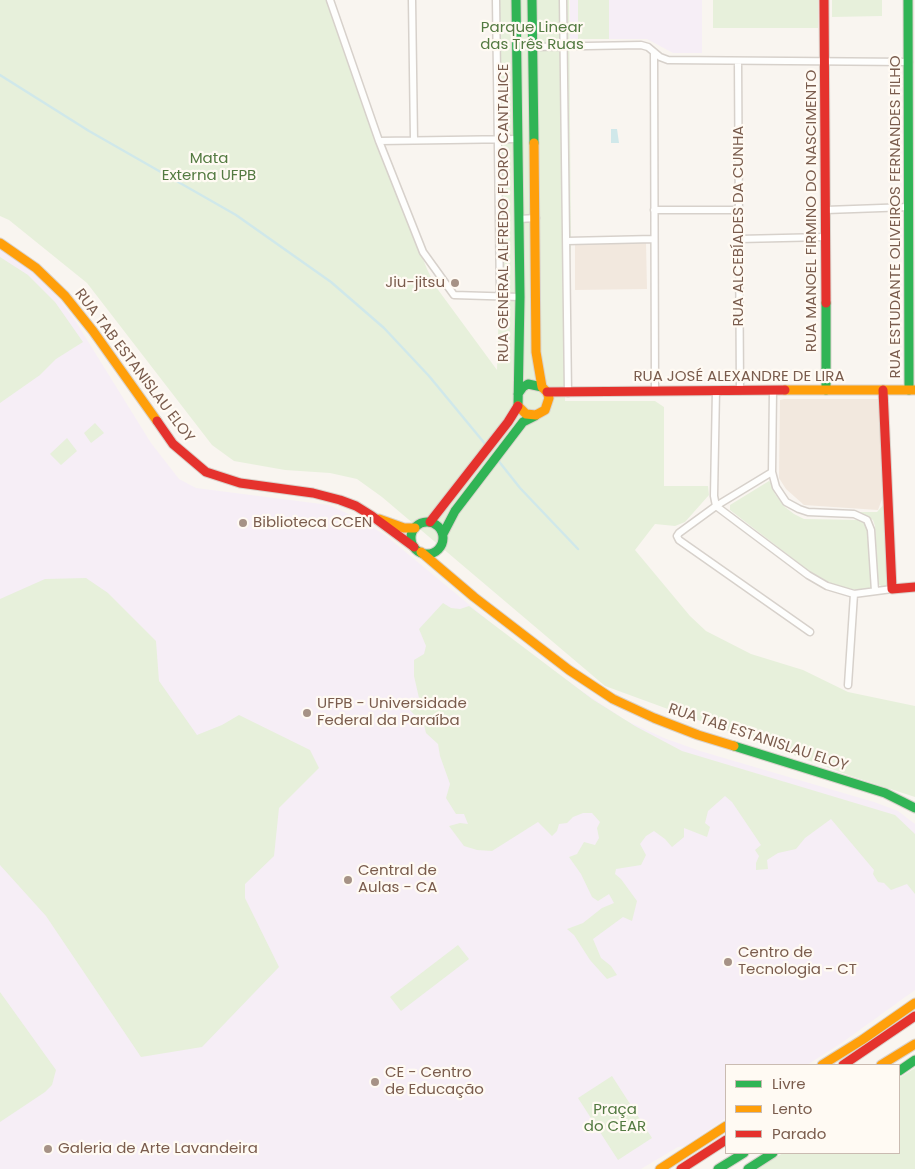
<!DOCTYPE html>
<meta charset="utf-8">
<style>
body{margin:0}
#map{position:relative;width:915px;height:1169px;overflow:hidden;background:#f9f5f0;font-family:Poppins,sans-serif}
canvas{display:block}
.legend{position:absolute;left:725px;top:1064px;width:175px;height:90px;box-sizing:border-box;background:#fffaf3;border:1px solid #cabbb1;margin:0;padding:6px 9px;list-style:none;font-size:15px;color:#7a5c4d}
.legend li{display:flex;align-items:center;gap:10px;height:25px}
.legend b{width:25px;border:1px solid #cabbb1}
</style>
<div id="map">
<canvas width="915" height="1169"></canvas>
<ul class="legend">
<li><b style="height:6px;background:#30b455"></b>Livre</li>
<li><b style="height:6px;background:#ff9f0a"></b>Lento</li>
<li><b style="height:6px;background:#e5322d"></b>Parado</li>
</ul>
</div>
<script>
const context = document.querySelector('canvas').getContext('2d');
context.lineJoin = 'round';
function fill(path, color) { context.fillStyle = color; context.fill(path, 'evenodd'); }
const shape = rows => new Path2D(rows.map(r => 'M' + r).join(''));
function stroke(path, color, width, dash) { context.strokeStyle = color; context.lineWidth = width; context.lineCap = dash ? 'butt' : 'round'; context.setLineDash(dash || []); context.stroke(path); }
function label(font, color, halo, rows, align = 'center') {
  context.font = font + ' Poppins,sans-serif'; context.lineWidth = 4.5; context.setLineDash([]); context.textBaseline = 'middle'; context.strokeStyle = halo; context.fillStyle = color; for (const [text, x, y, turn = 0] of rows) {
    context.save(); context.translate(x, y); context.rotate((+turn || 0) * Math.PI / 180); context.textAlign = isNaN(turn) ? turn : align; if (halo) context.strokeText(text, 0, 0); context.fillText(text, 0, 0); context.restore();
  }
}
fill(shape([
 [646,242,647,289,575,290,575,243],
 [784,399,878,399,885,491,878,510,804,505,786,489,779,478,780,400]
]), '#f2e8de');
fill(shape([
 [570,0,702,0,702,53,673,53,647,39,570,39],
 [0,249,21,263,41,279,60,300,76,322,151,443,179,479,196,488,329,505,357,518,385,535,512,640,582,691,627,721,664,738,700,751,874,802,898,811,915,824,915,990,843,1042,807,1065,726,1065,726,1118,685,1146,678,1147,641,1169,0,1169]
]), '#f6eef6');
fill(shape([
 [0,0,328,0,381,154,427,269,436,287,497,370,499,302,495,0,569,0,571,246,565,401,655,401,664,407,664,486,708,486,709,495,685,522,675,526,655,524,635,550,690,616,706,631,751,654,803,670,848,692,915,706,915,797,851,776,605,686,382,497,357,479,330,473,285,470,234,461,212,445,87,283,9,220,0,216],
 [578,0,609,0,609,39,578,39],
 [713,0,818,0,818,28,713,28],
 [832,0,882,0,882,16,832,17],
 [0,257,28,275,55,302,83,342,56,359,40,375,0,403],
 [95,423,104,433,91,443,84,433],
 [67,438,77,451,61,465,50,454],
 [769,481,772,484,775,494,785,507,794,514,804,519,860,520,864,522,869,528,872,584,871,588,860,590,844,588,834,585,809,571,730,510,730,505],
 [886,502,887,585,883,587,878,584,875,526,873,520,858,512,877,512],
 [86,578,108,593,156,641,159,681,197,735,222,725,239,715,310,750,319,768,279,808,274,856,245,884,245,898,279,967,202,1047,141,1057,46,916,0,865,0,599,45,579],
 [443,603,451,608,460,609,469,606,592,699,635,726,682,751,895,815,915,834,915,894,907,884,891,890,884,883,878,882,873,874,874,870,831,819,805,838,796,849,778,853,767,860,768,869,756,870,756,863,759,856,755,850,761,845,732,802,725,796,708,811,705,823,710,827,707,837,684,828,684,837,672,847,665,839,654,831,646,836,640,844,646,855,641,865,616,869,615,874,621,879,637,901,632,921,623,917,593,939,601,958,611,966,617,975,607,979,590,960,574,935,567,929,583,923,602,908,614,903,609,894,598,901,592,897,581,874,569,857,577,854,584,842,595,845,599,838,597,828,600,822,592,813,583,813,573,817,567,823,559,824,557,831,552,836,538,822,492,851,477,850,464,846,449,826,460,823,468,824,464,814,456,814,446,798,450,784,440,756,438,744,426,733,424,725,410,710,410,706,419,698,414,676,414,660,424,654,426,646,419,629],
 [458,945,469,959,401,1011,390,997],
 [0,992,56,1070,52,1085,45,1092,0,1122],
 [915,1068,915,1169,757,1169,783,1153,899,1153,899,1078],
 [612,1076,652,1138,618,1160,578,1098]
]), '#e7f0db');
fill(shape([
 [611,129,617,129,619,143,611,143]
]), '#d0e8ea');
stroke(shape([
 [0,75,89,131,236,215,331,282,384,328,429,376,486,445],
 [497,459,520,488,578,549]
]), '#d0e8ea', 2.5);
const street = shape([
 [330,0,379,141,423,252,454,295,520,297],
 [412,0,414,140],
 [496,0,500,296],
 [563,0,568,393],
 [533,47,641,45,648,47,660,57,668,60,909,62],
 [654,52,655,391],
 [738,61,740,391],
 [379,141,518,139],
 [654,210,739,210],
 [826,210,909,207],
 [519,219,536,218],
 [739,239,826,237],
 [567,241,654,239],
 [716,390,714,496,716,506,808,575,827,586,854,594,892,589],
 [773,391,772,472,776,487,786,502,799,509,808,512,854,514,867,520,871,530,875,591],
 [772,472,716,506,679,533,677,536,679,540,810,632],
 [848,685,854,594]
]);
const fast = shape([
 [516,0,520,297,518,406],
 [532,0,534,143],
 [908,0,909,390],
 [826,303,826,390],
 [518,394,523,387,528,384,542,387],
 '411 538a16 16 0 1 1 32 0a16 16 0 1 1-32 0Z',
 [443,534,455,511,523,422,535,416],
 [734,746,885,793,915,808],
 [899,1071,915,1060],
 [718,1169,744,1153],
 [748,1169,773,1153]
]);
const slow = shape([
 [0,243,36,268,65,296,93,331,157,421],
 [785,390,914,390],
 [518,406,526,414,536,415,545,410,549,398,547,392,542,387,536,352,534,143],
 [379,519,404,528,415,528],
 [421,552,474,597,569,670,613,699,654,718,698,735,734,746],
 [822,1065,862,1040,915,1003],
 [881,1065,915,1044],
 [660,1169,726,1126]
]);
const jam = shape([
 [824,0,826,303],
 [883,390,892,589,915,587],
 [547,392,785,390],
 [157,421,173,444,206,472,240,483,313,493,340,500,356,506,372,516,414,547],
 [430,522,508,422,518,406],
 [843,1065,915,1016],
 [681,1169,726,1140]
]);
stroke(street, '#d7d1cb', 9);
stroke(fast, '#d9d2cb', 11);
stroke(slow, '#d9d2cb', 11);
stroke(jam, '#d9d2cb', 11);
stroke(street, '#fefefd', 6);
stroke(fast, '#30b455', 9);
stroke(slow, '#ff9f0a', 9);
stroke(jam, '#e5322d', 9);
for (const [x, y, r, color] of [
 [455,283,5,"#a69286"],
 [243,523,5,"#a69286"],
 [307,713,5,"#a69286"],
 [348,880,5,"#a69286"],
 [728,962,5,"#a69286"],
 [375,1082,5,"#a69286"],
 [48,1149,5,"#a69286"]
]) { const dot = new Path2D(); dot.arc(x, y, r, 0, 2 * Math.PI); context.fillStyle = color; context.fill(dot); stroke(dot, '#fffaf3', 2); }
label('15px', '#537a41', '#fffaf3', [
 ["Parque Linear",532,28],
 ["das Três Ruas",532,45],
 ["Mata",209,159],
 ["Externa UFPB",209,176],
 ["Praça",615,1110],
 ["do CEAR",615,1127]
]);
label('15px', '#7a5c4d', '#fffaf3', [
 ["RUA MANOEL FIRMINO DO NASCIMENTO",812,211,-90],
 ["RUA GENERAL ALFREDO FLORO CANTALICE",504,213,-90],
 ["RUA ESTUDANTE OLIVEIROS FERNANDES FILHO",896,217,-90],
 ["RUA ALCEBÍADES DA CUNHA",739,226,-90],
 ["RUA TAB ESTANISLAU ELOY",134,366,53],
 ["RUA JOSÉ ALEXANDRE DE LIRA",739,377],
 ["RUA TAB ESTANISLAU ELOY",758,738,18]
]);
label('15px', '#7a5c4d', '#fffaf3', [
 ["Jiu-jitsu",445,283,"right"],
 ["Biblioteca CCEN",253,523],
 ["UFPB - Universidade",317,704],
 ["Federal da Paraíba",317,721],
 ["Central de",358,871],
 ["Aulas - CA",358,888],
 ["Centro de",738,953],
 ["Tecnologia - CT",738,970],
 ["CE - Centro",385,1073],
 ["de Educação",385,1090],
 ["Galeria de Arte Lavandeira",58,1149]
], 'left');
</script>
